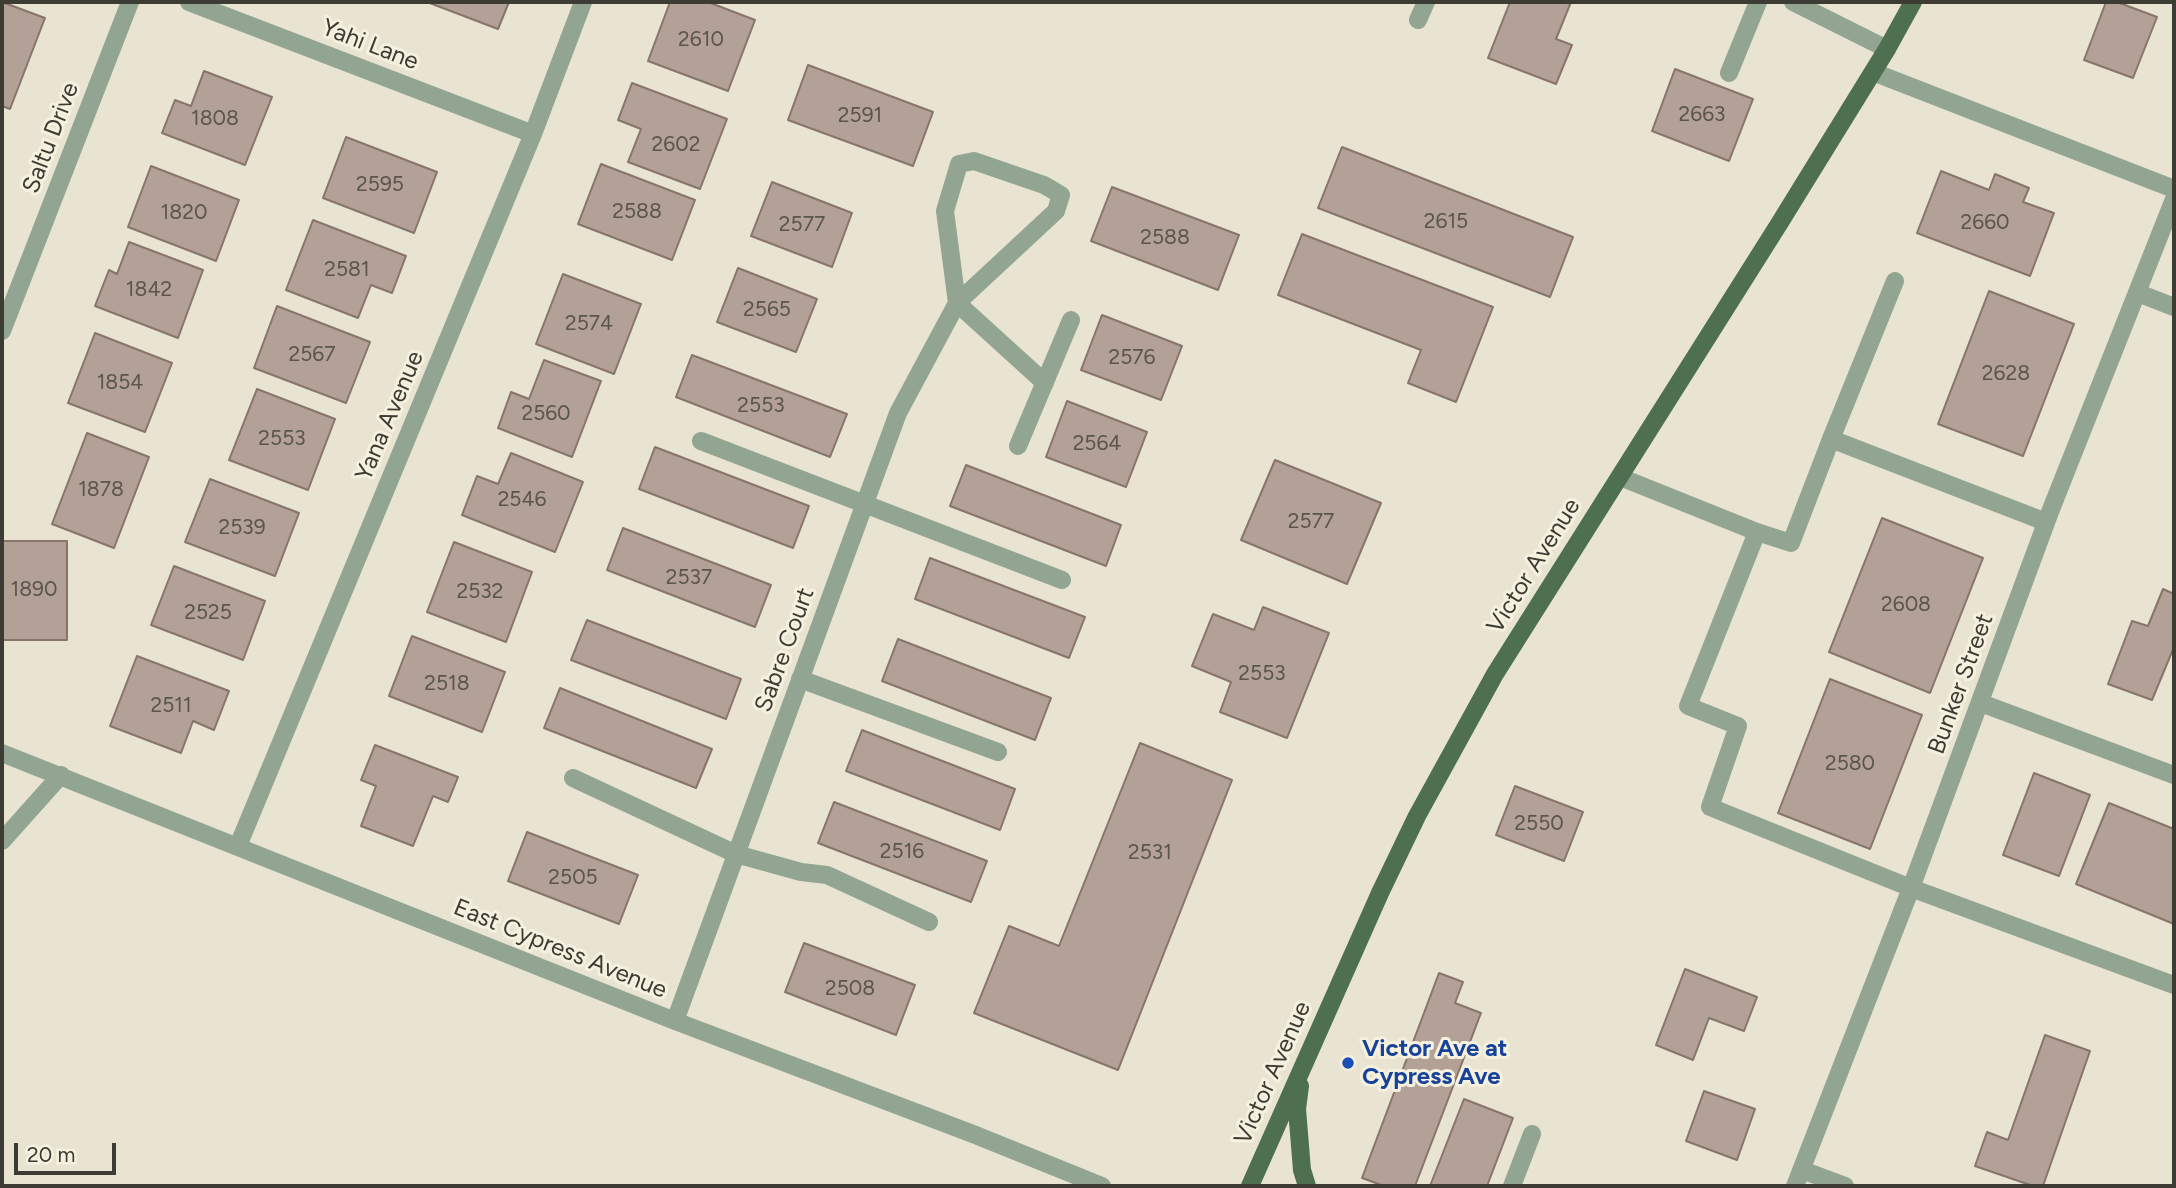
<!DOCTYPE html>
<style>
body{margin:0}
#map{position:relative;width:2176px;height:1188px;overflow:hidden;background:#e8e4d1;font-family:Figtree,sans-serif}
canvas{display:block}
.frame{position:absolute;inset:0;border:4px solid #3d3c34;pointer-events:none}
.scale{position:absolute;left:14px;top:1143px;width:102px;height:32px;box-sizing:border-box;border:4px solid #3d3c34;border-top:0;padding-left:9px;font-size:21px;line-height:24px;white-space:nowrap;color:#3d3c34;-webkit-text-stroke:5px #f5f1de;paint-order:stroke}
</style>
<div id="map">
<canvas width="2176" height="1188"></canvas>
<div class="frame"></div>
<div class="scale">20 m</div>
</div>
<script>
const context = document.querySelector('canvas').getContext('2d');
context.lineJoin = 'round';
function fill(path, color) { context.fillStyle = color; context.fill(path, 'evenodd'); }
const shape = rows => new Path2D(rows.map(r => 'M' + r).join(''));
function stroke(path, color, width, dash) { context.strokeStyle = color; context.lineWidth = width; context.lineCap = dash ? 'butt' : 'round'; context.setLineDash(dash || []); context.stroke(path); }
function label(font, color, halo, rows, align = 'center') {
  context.font = font + ' Figtree,sans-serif'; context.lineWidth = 6; context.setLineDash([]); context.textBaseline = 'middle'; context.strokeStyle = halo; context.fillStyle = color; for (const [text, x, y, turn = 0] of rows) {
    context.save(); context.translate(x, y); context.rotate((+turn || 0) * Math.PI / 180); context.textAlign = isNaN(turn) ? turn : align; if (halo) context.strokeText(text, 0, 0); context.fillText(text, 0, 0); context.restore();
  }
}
const building = shape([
 [2,2,45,18,10,109,2,106,2,2],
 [427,2,509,2,498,29,427,2],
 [670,2,708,2,755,20,728,91,648,61,670,2],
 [1510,2,1571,2,1556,39,1572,45,1556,84,1488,58,1510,2],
 [2106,2,2117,2,2157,17,2133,78,2084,60,2106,2],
 [808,65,933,112,913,166,788,120,808,65],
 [1675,69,1753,99,1729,161,1652,131,1675,69],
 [204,71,272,97,245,165,162,133,175,100,191,106,204,71],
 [632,83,727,119,700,189,628,162,641,129,618,120,632,83],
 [346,137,437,172,414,233,323,198,346,137],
 [1342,147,1573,237,1550,297,1318,208,1342,147],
 [601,164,695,200,672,260,578,224,601,164],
 [151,166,239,200,216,261,128,227,151,166],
 [1941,171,1989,190,1995,174,2029,188,2023,202,2054,213,2030,276,1917,233,1941,171],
 [772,182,852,213,832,267,751,236,772,182],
 [1112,187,1239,235,1218,290,1091,241,1112,187],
 [313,220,406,256,392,293,371,285,358,318,286,290,313,220],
 [1302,234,1493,307,1456,402,1408,383,1421,350,1278,295,1302,234],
 [129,242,203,270,178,338,95,306,109,270,117,274,129,242],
 [738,268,817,299,796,352,717,322,738,268],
 [563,274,641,304,614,374,536,344,563,274],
 [1989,291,2074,324,2023,456,1938,424,1989,291],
 [277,306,370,342,346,403,254,368,277,306],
 [1102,315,1182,346,1161,400,1081,370,1102,315],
 [95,333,172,363,145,432,68,403,95,333],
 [692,355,847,414,830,457,676,397,692,355],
 [544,360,601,381,572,457,498,428,511,392,529,399,544,360],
 [257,389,335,419,308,490,229,460,257,389],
 [1067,401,1147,432,1126,487,1046,457,1067,401],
 [87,433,149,457,114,548,52,524,87,433],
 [655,447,809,506,793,548,639,489,655,447],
 [511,453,583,482,555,552,462,515,477,476,498,484,511,453],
 [1275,460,1381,503,1347,584,1241,540,1275,460],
 [966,465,1121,525,1106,566,950,506,966,465],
 [210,479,299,513,275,576,185,542,210,479],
 [1882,518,1983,558,1930,693,1829,652,1882,518],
 [623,528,771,585,755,627,607,570,623,528],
 [2,541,67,541,67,640,2,640,2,541],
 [454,542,532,572,506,642,427,612,454,542],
 [930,558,1085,617,1069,658,915,599,930,558],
 [174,566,265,601,243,660,151,625,174,566],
 [2163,589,2174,594,2174,647,2152,700,2108,684,2132,621,2148,626,2163,589],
 [1263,607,1329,633,1287,738,1220,712,1231,682,1192,666,1213,614,1254,630,1263,607],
 [587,620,741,679,726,719,571,660,587,620],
 [412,636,505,672,482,732,389,696,412,636],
 [898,639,1051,698,1035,740,882,681,898,639],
 [137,656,229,691,214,730,193,721,181,753,110,726,137,656],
 [1830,679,1922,715,1870,849,1778,813,1830,679],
 [560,688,712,749,696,788,544,728,560,688],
 [862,730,1015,789,1000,830,846,771,862,730],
 [1140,743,1232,780,1118,1070,974,1013,1009,926,1059,946,1140,743],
 [375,745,458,777,448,802,433,796,413,846,361,826,376,786,361,780,375,745],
 [2034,773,2090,795,2059,876,2003,855,2034,773],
 [1515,786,1583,812,1564,861,1496,835,1515,786],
 [834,802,987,861,971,902,818,843,834,802],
 [2109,803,2174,829,2174,924,2076,884,2109,803],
 [527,832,638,875,619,924,508,881,527,832],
 [804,943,915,985,896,1035,785,992,804,943],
 [1685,969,1757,997,1744,1031,1709,1018,1693,1060,1656,1045,1685,969],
 [1439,973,1463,982,1455,1003,1481,1013,1415,1186,1384,1186,1362,1178,1439,973],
 [2045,1035,2090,1051,2043,1186,2033,1186,1975,1166,1987,1132,2008,1140,2045,1035],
 [1704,1091,1755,1109,1737,1160,1686,1141,1704,1091],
 [1464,1099,1513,1118,1487,1186,1430,1186,1464,1099]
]);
fill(building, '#b3a097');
stroke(building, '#87756c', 2);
stroke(shape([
 [189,2,533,134],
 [1793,2,1887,49],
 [1418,20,1426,2],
 [1873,72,2174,189],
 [1729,73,1758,2],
 [1895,281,1831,439,2046,522],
 [2138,293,2174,307],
 [2,331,130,2],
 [701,441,1062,580],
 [1018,446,1071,320],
 [1620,477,1757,532,1791,543,1831,439],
 [1757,532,1688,706,1738,726,1710,807,1911,888,2174,985],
 [800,679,998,752],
 [1981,703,2174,775],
 [2,753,675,1021,973,1134,1102,1186],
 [573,778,736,854,801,872,827,875,929,922],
 [2,841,61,775],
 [238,846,533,134,583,2],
 [675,1021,898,413,957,303,1056,211,1061,195,1044,185,974,161,959,164,945,211,957,303,1045,383],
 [1802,1170,1845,1186],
 [1512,1186,1532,1134],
 [1795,1186,1911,888,2050,512,2174,199]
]), '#92a593', 18);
stroke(shape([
 [1300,1086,1297,1109,1302,1170,1307,1186],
 [1250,1186,1380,893,1417,816,1495,674,1779,224,1887,49,1913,2]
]), '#4e7050', 18);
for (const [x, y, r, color] of [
 [1348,1063,7,"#1a4fb4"]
]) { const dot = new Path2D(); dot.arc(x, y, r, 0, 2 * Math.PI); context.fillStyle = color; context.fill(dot); stroke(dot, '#f5f1de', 2.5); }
label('21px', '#5a554d', null, [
 ["2610",701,40],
 ["2663",1702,115],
 ["2591",860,116],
 ["1808",215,119],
 ["2602",676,145],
 ["2595",380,185],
 ["2588",637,212],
 ["1820",184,213],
 ["2615",1446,222],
 ["2660",1985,223],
 ["2577",802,225],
 ["2588",1165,238],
 ["2581",347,270],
 ["1842",149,290],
 ["2565",767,310],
 ["2574",589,324],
 ["2567",312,355],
 ["2576",1132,358],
 ["2628",2006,374],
 ["1854",120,383],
 ["2553",761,406],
 ["2560",546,414],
 ["2553",282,439],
 ["2564",1097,444],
 ["1878",101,490],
 ["2546",522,500],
 ["2577",1311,522],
 ["2539",242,528],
 ["2537",689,578],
 ["1890",34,590],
 ["2532",480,592],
 ["2608",1906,605],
 ["2525",208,613],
 ["2553",1262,674],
 ["2518",447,684],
 ["2511",171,706],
 ["2580",1850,764],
 ["2550",1539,824],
 ["2516",902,852],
 ["2531",1150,853],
 ["2505",573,878],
 ["2508",850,989]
]);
label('24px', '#3d3c34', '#f5f1de', [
 ["Yahi Lane",370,45,21],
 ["Saltu Drive",51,138,-69],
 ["Yana Avenue",390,416,-67],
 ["Victor Avenue",1534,566,-58],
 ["Sabre Court",785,650,-70],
 ["Bunker Street",1961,684,-70],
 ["East Cypress Avenue",560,949,22],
 ["Victor Avenue",1273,1073,-66]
]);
label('bold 24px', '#164399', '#f5f1de', [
 ["Victor Ave at",1362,1049],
 ["Cypress Ave",1362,1077]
], 'left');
</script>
